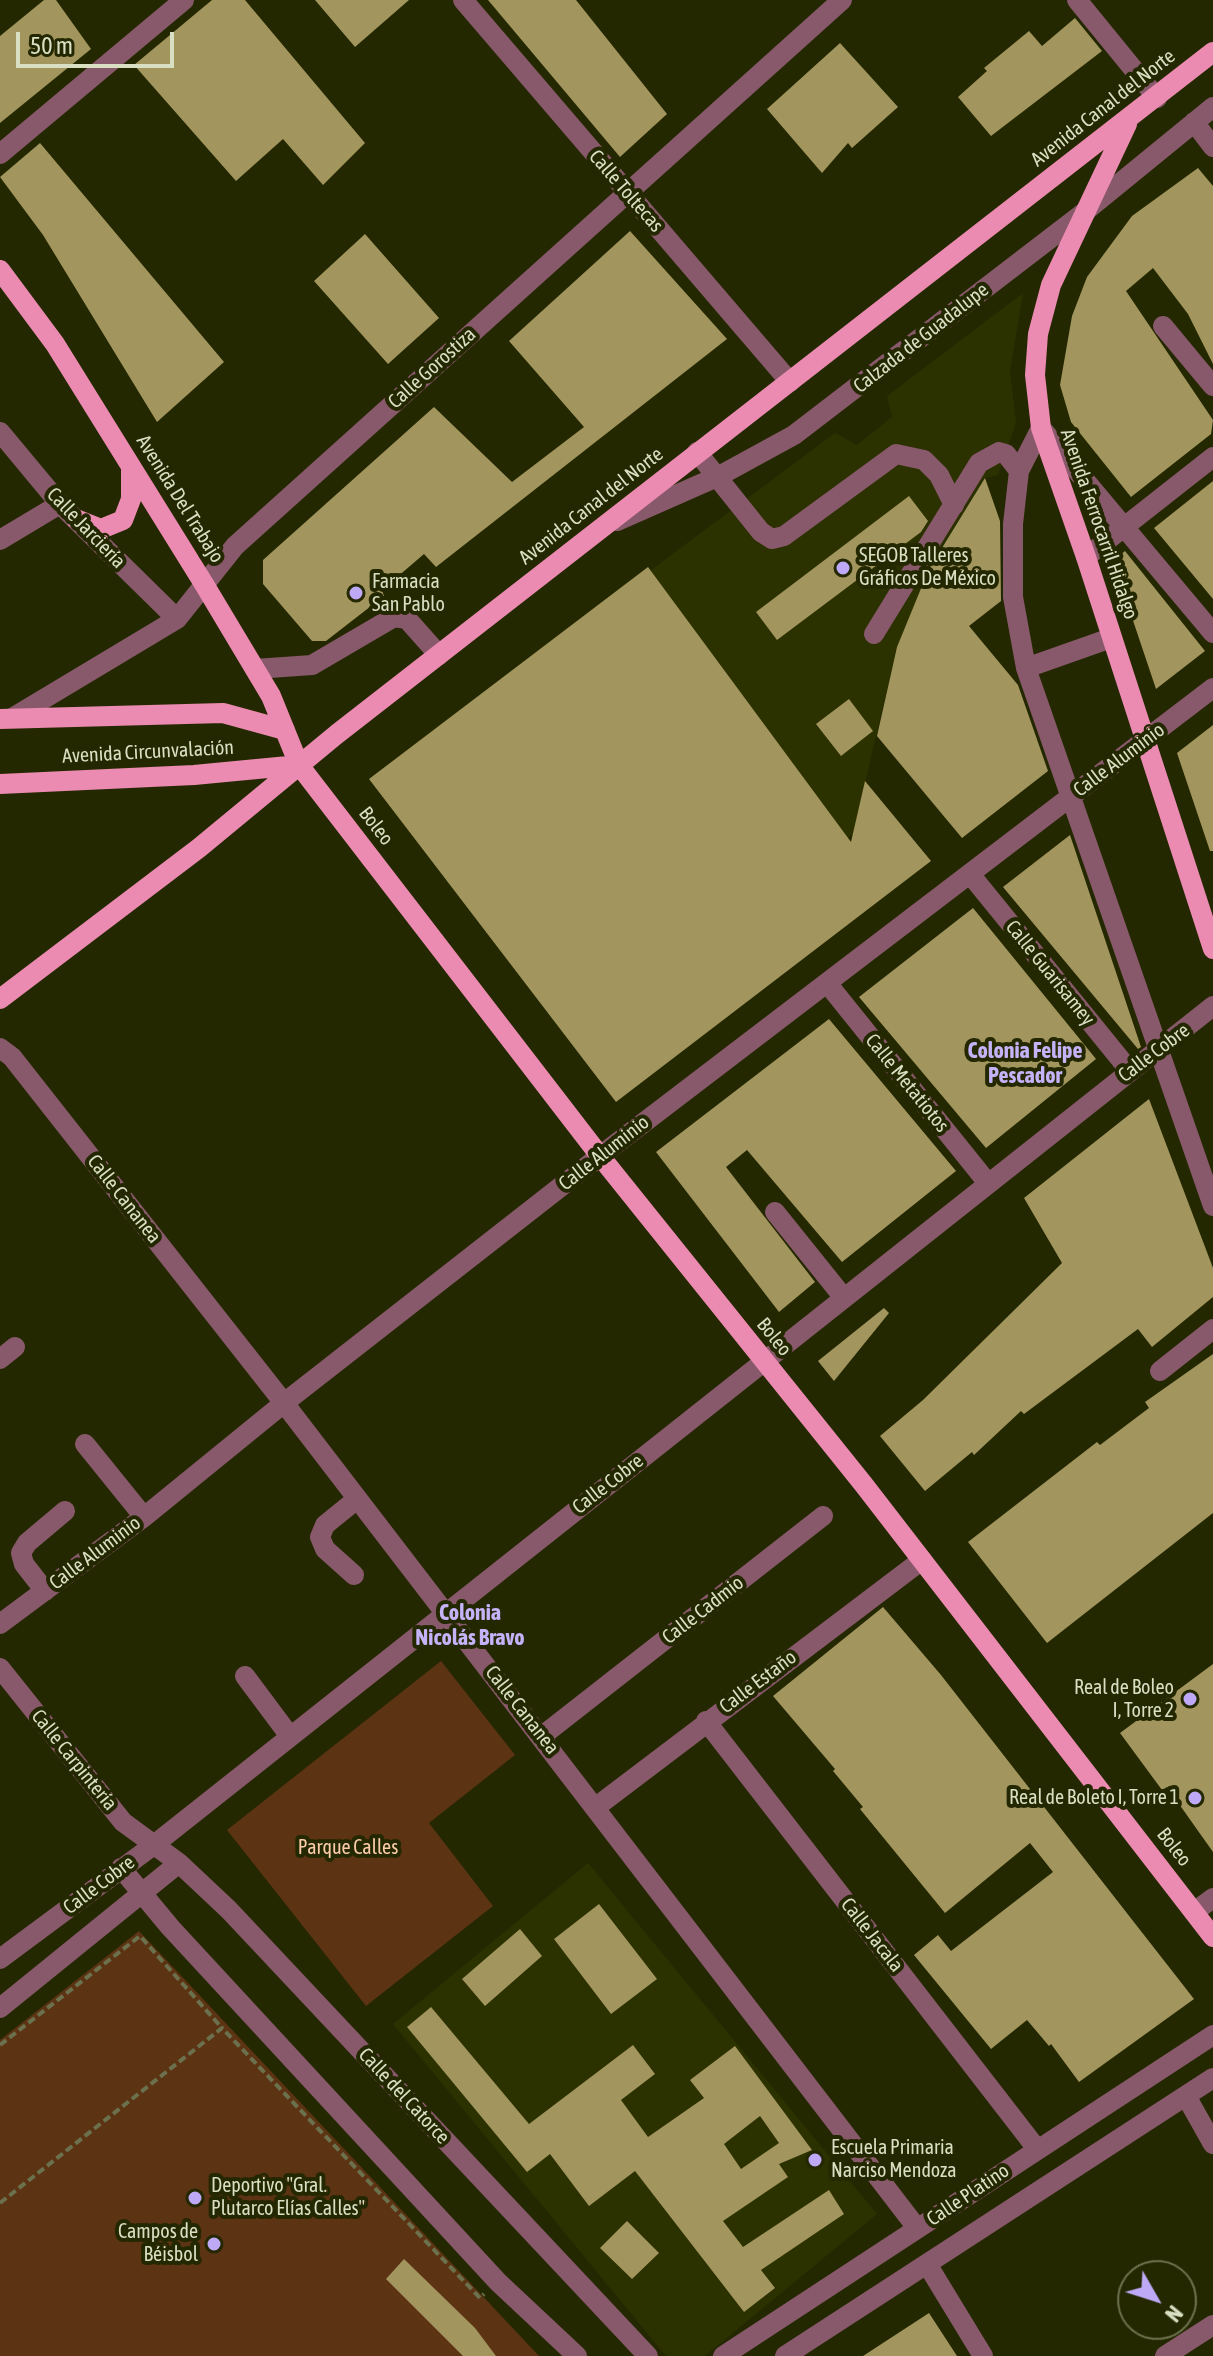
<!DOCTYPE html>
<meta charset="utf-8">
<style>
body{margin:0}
#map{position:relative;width:1213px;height:2356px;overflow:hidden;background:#242800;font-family:"Asap Condensed",sans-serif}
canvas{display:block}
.north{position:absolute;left:1117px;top:2260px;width:80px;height:80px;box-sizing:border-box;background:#242800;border:2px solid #6c714e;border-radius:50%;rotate:129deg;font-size:22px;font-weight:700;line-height:32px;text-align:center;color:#d9dfc3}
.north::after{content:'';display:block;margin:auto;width:28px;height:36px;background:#bda9f5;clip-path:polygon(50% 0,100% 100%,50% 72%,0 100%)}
.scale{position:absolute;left:16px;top:32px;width:158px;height:36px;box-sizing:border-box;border:4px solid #d9dfc3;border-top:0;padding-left:10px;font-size:24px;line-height:28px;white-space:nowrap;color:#d9dfc3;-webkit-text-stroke:6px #242800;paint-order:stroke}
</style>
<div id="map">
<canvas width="1213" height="2356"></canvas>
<div class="north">N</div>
<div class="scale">50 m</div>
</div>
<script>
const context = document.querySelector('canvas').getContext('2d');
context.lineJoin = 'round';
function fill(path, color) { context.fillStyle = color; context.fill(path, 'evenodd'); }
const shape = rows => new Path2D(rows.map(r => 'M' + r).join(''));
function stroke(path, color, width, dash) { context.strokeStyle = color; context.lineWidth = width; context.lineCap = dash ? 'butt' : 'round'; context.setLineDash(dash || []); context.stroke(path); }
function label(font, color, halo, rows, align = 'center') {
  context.font = font + ' "Asap Condensed",sans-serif'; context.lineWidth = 8; context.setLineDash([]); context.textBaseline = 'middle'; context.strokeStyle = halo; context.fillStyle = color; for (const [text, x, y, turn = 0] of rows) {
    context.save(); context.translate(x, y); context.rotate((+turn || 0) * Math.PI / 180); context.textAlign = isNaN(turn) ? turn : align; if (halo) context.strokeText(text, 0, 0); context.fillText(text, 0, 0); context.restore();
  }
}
fill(shape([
 [1023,293,1010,371,1016,423,998,475,985,478,938,553,896,651,853,834,575,1046,373,777,835,433,857,445,892,417,887,396],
 [588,1863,877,2214,705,2356,666,2356,393,2024]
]), '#2c3100');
fill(shape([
 [441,1661,515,1755,429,1823,493,1906,366,2006,227,1830],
 [139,1931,539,2356,0,2356,0,2040]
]), '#5c3313');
fill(shape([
 [44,0,56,0,91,49,0,123,0,36],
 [212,0,245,0,365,143,323,185,283,139,236,181,134,65],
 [315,0,409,0,355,47],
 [488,0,576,0,667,114,620,157],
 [1075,18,1102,51,991,136,958,97,987,71,984,68,1029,31,1042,46],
 [840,43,898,107,852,148,848,143,822,173,767,109],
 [40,143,224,362,157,422,43,235,0,177],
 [1198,168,1213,186,1213,364,1188,314,1153,268,1126,291,1213,420,1211,434,1131,497,1071,422,1060,385,1072,316,1087,277,1132,216],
 [630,231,727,339,436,567,424,554,382,590,384,596,326,641,312,641,263,584,263,560,434,407,512,482,584,427,509,341],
 [365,234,439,318,388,364,314,281],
 [985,478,1000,521,1001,601,969,626,1018,685,1048,771,962,838,877,736,897,647,929,569],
 [1213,481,1213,599,1154,528],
 [909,496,928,521,921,532,777,640,756,612],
 [1125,551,1205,651,1156,689,1113,561],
 [648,567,851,842,865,781,931,861,616,1102,369,779],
 [849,699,873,731,841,756,816,724],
 [1213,725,1213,851,1210,851,1177,753],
 [1070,835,1141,1047,1138,1049,1003,887],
 [973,908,1096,1059,986,1148,859,997],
 [829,1019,956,1171,842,1262,747,1150,726,1167,815,1282,779,1312,656,1152],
 [1149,1099,1213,1268,1213,1297,1152,1347,1138,1329,1024,1414,1021,1411,974,1455,972,1452,925,1491,880,1436,923,1400,1062,1263,1024,1198],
 [884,1308,889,1313,834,1381,818,1361],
 [1213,1354,1213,1513,1047,1643,968,1542,1097,1442,1100,1445,1149,1408,1145,1402],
 [883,1607,941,1675,1194,1999,1079,2082,1051,2044,1049,2046,1027,2020,991,2049,914,1955,938,1935,951,1951,1053,1872,1030,1843,945,1913,860,1809,863,1807,833,1771,835,1769,773,1696],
 [1213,1664,1213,1852,1167,1787,1162,1790,1120,1733],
 [599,1904,657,1979,611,2014,554,1939],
 [520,1929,542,1956,485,2006,462,1979],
 [431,2007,529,2124,633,2045,655,2074,621,2100,648,2137,704,2098,690,2080,735,2046,812,2150,779,2164,788,2177,723,2221,743,2247,829,2190,844,2214,761,2270,775,2288,744,2312,635,2171,589,2206,550,2154,527,2172,407,2027],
 [760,2116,779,2143,741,2169,724,2144],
 [627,2221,659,2253,632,2279,600,2248],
 [404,2259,475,2328,496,2356,463,2356,386,2279],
 [929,2313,957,2356,863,2356]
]), '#a2955e');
stroke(shape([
 [0,2045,140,1936,222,2028],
 [0,2203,222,2028,480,2298,484,2294]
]), '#6c714d', 4, [8, 4]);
stroke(shape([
 [463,0,790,382],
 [1077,0,1157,98],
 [1194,122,1213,147],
 [0,154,184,0],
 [1163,326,1213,386],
 [0,432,60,504,177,619],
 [697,452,761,532,772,539,784,536,896,454,924,460,939,475,954,505],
 [617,521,719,476,794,435,1082,214,1213,107],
 [0,540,60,504],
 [1086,557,1213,457],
 [1213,633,1041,428,1019,471,1013,524,1013,597,1026,668,1213,1206],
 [874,634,979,463,999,452,1006,454,1019,471],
 [1026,668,1111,638],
 [255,669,312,665,394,617,407,619,439,655],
 [12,718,177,619,235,546,842,0],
 [970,874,1130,1071],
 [827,983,987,1182],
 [0,1048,12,1057,284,1403,917,2228],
 [775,1212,844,1298],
 [0,1359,15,1347],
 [1160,1371,1213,1329],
 [85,1444,144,1517],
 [354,1575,325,1549,320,1537,325,1525,357,1499],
 [45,1591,24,1564,21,1553,27,1543,65,1511],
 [0,1624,144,1517,284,1403,600,1156,1213,688],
 [0,1668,123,1822,179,1863,229,1910,648,2356],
 [245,1676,289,1735],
 [706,1721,1037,2149],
 [542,1736,823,1516],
 [596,1807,922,1560],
 [121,1868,170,1927,498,2282,577,2356],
 [1194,1912,1213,1898],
 [0,1959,155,1844,1213,1006],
 [0,2008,179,1863],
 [1186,2096,1213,2144],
 [927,2264,983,2356],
 [723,2356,1213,2035],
 [785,2356,1213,2078],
 [1165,2356,1213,2325]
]), '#88596a', 20);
stroke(shape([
 [1127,124,1051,285,1038,334,1035,375,1041,428,1086,557,1213,949],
 [0,270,55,344,204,584,271,696,299,765,600,1156,864,1485,1213,1937],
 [76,519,101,529,123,520,131,499,131,466],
 [0,719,223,713,285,730],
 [0,784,194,775,299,765],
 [0,999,199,848,337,734,1213,52]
]), '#ec8bb1', 20);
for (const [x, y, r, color] of [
 [843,568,8,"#bda9f5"],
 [356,593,8,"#bda9f5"],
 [1190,1699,8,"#bda9f5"],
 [1195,1798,8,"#bda9f5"],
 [815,2160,8,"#bda9f5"],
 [195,2198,8,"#bda9f5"],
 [214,2244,8,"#bda9f5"]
]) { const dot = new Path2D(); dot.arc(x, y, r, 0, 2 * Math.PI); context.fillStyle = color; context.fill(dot); stroke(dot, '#242800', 3); }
label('20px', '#d9dfc3', '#242800', [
 ["Avenida Canal del Norte",1103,108,-38],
 ["Calle Toltecas",626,191,49],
 ["Calzada de Guadalupe",921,338,-38],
 ["Calle Gorostiza",432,368,-42],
 ["Avenida Del Trabajo",180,499,58],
 ["Avenida Canal del Norte",591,506,-38],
 ["Avenida Ferrocarril Hidalgo",1099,524,71],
 ["Calle Jarciería",86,528,46],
 ["Avenida Circunvalación",148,752,-3],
 ["Calle Aluminio",1119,760,-37],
 ["Boleo",376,826,52],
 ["Calle Guarisamey",1050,973,51],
 ["Calle Cobre",1154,1053,-37],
 ["Calle Metatiotos",907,1083,51],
 ["Calle Aluminio",604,1153,-38],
 ["Calle Cananea",124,1199,52],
 ["Boleo",774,1337,51],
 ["Calle Cobre",608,1484,-38],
 ["Calle Aluminio",95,1553,-37],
 ["Calle Cadmio",703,1610,-38],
 ["Calle Estaño",758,1682,-37],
 ["Calle Cananea",522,1710,52],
 ["Calle Carpintería",74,1760,51],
 ["Boleo",1174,1847,52],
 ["Calle Cobre",99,1885,-37],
 ["Calle Jacala",872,1935,52],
 ["Calle del Catorce",404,2096,47],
 ["Calle Platino",968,2195,-34]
]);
label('20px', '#d9dfc3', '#242800', [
 ["SEGOB Talleres",859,556],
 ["Gráficos De México",859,579],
 ["Farmacia",372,582],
 ["San Pablo",372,605],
 ["Real de Boleo",1174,1688,"right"],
 ["I, Torre 2",1174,1711,"right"],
 ["Real de Boleto I, Torre 1",1179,1798,"right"],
 ["Escuela Primaria",831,2148],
 ["Narciso Mendoza",831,2171],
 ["Deportivo \"Gral.",211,2186],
 ["Plutarco Elías Calles\"",211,2209],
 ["Campos de",198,2232,"right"],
 ["Béisbol",198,2255,"right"]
], 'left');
label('20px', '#fdccab', '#242800', [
 ["Parque Calles",348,1848]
]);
label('bold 22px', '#c5b3fa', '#242800', [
 ["Colonia Felipe",1025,1051],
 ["Pescador",1025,1076],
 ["Colonia",470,1613],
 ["Nicolás Bravo",470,1638]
]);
</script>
